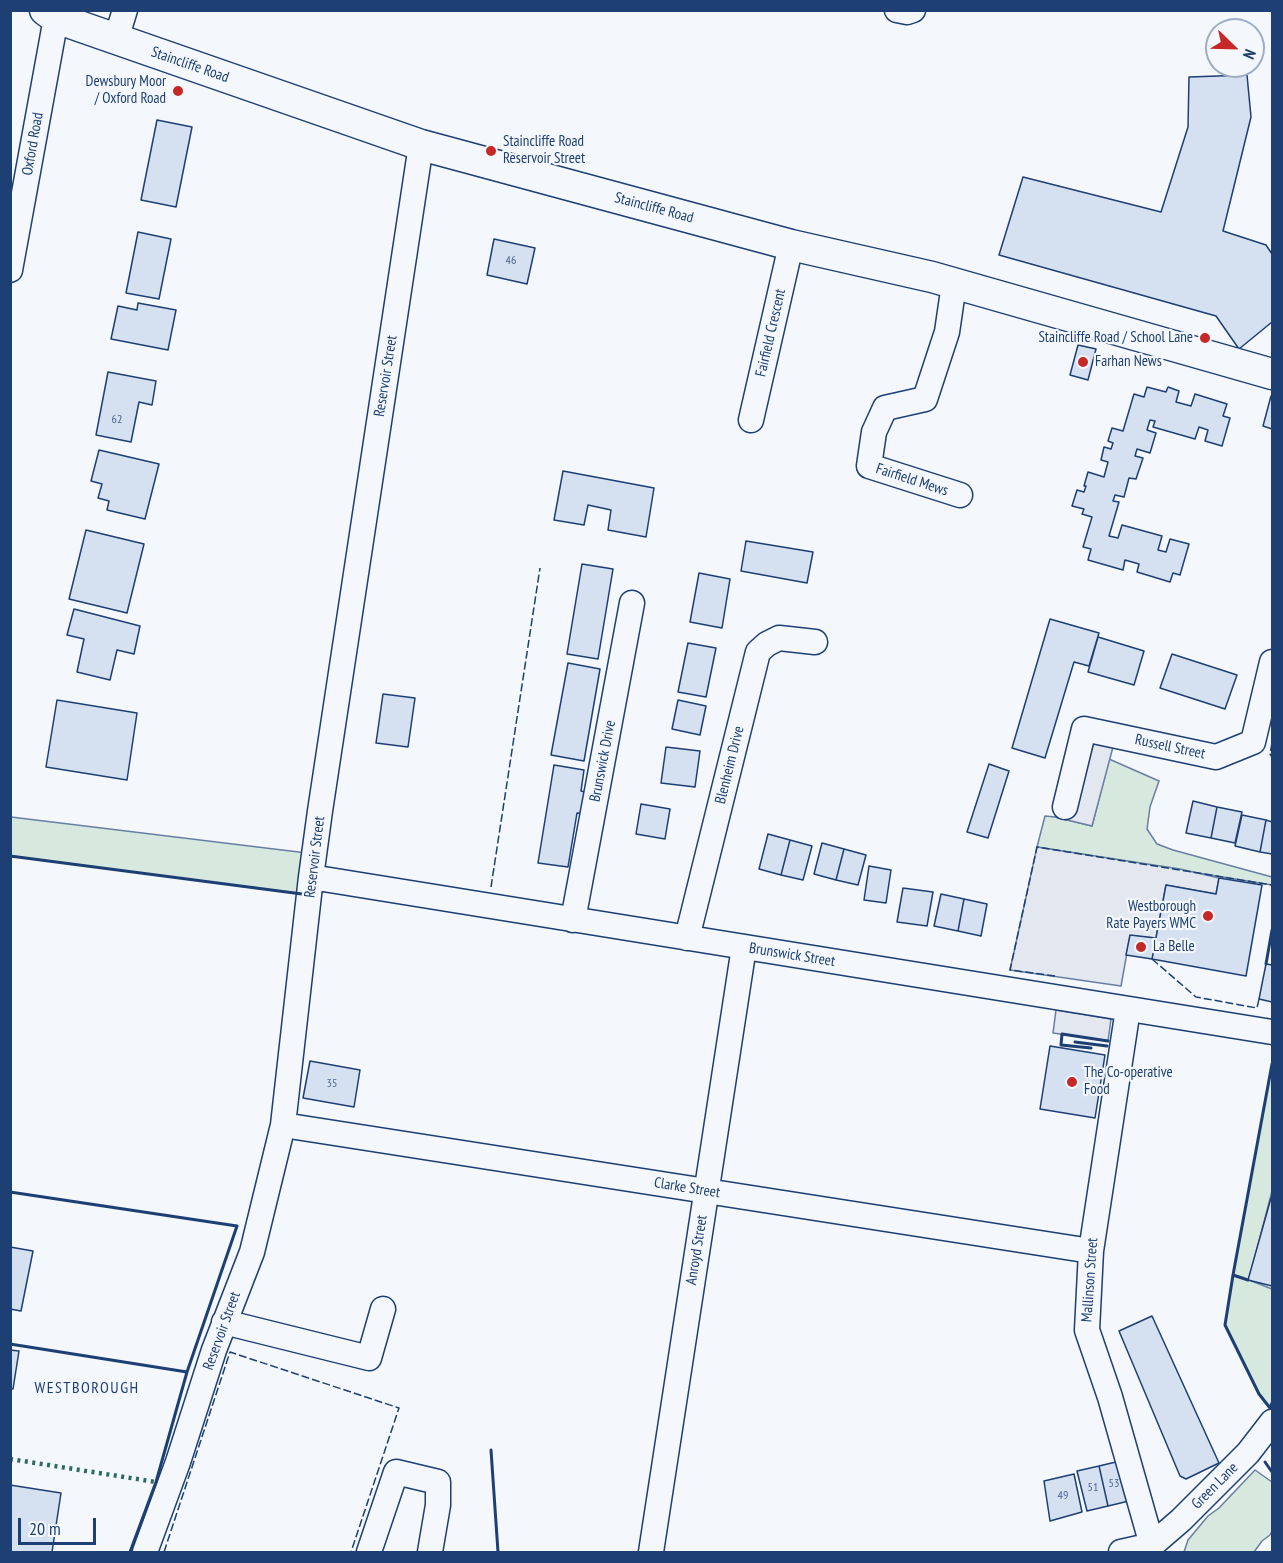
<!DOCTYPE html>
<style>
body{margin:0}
#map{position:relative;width:1283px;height:1563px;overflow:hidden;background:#f4f7fb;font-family:"PT Sans Narrow",sans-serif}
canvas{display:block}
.frame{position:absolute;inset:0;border:12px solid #1d3f73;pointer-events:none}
.north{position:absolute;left:1205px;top:18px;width:60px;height:60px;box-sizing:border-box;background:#f4f7fb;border:2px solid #9eadc5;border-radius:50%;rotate:113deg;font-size:16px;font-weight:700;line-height:24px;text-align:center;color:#1d3f73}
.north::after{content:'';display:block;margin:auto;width:21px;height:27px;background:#c62828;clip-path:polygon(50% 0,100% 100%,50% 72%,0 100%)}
.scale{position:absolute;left:18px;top:1518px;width:78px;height:27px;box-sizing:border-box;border:3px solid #1d3f73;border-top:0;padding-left:8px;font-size:18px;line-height:21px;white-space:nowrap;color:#1d3f73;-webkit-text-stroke:4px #f4f7fb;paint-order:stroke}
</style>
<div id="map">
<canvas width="1283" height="1563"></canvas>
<div class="frame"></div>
<div class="north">N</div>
<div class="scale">20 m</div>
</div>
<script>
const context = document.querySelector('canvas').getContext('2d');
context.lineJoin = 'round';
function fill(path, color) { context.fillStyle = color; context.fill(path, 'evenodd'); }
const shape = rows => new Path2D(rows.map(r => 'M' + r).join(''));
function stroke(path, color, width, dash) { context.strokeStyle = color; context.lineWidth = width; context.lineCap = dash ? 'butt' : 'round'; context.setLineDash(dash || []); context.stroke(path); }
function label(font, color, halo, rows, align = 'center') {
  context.font = font + ' "PT Sans Narrow",sans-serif'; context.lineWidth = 4.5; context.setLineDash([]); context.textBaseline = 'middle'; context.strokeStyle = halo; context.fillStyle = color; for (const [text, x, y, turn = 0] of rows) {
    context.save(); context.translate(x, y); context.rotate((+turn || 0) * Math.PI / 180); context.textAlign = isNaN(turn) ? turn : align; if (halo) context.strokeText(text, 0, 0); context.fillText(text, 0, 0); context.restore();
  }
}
const green = shape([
 [1109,759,1159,781,1150,807,1147,829,1157,844,1173,850,1272,877,1272,885,1037,847,1045,816,1055,817,1092,826,1109,759],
 [11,817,315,854,309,895,11,856,11,817],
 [1272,1064,1272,1191,1249,1280,1272,1289,1272,1403,1270,1408,1259,1394,1225,1325,1233,1275,1272,1064],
 [1255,1470,1272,1482,1272,1531,1270,1535,1262,1541,1254,1552,1184,1552,1188,1540,1208,1516,1219,1508,1255,1470]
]);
fill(green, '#d7e8df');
stroke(green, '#687fa3', 1.5);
const parking = shape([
 [1075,737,1113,747,1092,826,1055,817,1075,737],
 [1037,847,1180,869,1219,878,1216,894,1166,885,1156,938,1130,936,1121,986,1010,970,1037,847],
 [1056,1010,1111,1019,1108,1041,1053,1033,1056,1010]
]);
fill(parking, '#e3e8f0');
stroke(parking, '#687fa3', 1.5);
const building = shape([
 [1247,75,1251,117,1223,231,1266,245,1272,254,1272,322,1239,349,1216,316,999,255,1023,177,1161,212,1188,127,1189,77,1247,75],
 [157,120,192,127,176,207,141,200,157,120],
 [138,232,171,239,159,299,126,293,138,232],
 [494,239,535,248,527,284,487,275,494,239],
 [138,303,176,310,168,350,111,339,118,306,137,310,138,303],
 [1078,345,1096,349,1088,380,1070,375,1078,345],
 [108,372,156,381,152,405,139,402,131,442,96,435,108,372],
 [1147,387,1166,392,1168,387,1179,391,1176,402,1191,406,1195,394,1227,404,1223,416,1230,418,1222,446,1205,441,1208,430,1199,427,1195,439,1153,427,1155,421,1150,420,1147,430,1156,433,1150,453,1137,449,1135,456,1143,458,1136,479,1129,478,1124,497,1115,495,1113,501,1119,502,1109,536,1118,538,1122,525,1162,536,1158,550,1166,552,1170,539,1189,544,1180,575,1173,573,1170,582,1137,572,1139,564,1125,560,1123,570,1088,560,1091,549,1083,547,1092,517,1082,514,1084,509,1072,506,1077,490,1084,492,1086,486,1084,486,1088,472,1104,477,1108,462,1101,460,1104,447,1111,449,1113,443,1108,441,1112,428,1123,431,1134,394,1144,397,1147,387],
 [1271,396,1272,396,1272,429,1263,426,1271,396],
 [99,450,159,464,145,519,107,510,109,501,98,498,102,484,91,481,99,450],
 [563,471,654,488,646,537,608,530,611,510,588,505,584,525,554,520,563,471],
 [86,530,144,544,127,613,69,599,86,530],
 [746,541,813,552,807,583,741,571,746,541],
 [582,564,613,569,598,659,567,654,582,564],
 [699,573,730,579,722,628,690,622,699,573],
 [74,609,140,626,134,654,117,650,110,680,77,672,84,639,67,635,74,609],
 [1050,619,1099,633,1089,666,1074,662,1045,758,1012,748,1050,619],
 [1098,637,1144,651,1134,685,1088,672,1098,637],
 [688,643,716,648,706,697,678,692,688,643],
 [1172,654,1237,675,1225,709,1160,688,1172,654],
 [568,663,600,669,584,761,551,755,568,663],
 [383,694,415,698,408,747,376,743,383,694],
 [57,700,137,713,127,780,46,767,57,700],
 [678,700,706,706,700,735,672,729,678,700],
 [666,747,700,751,695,787,661,783,666,747],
 [989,764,1009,771,988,838,967,832,989,764],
 [554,765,584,770,581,791,590,793,586,814,577,813,568,867,538,863,554,765],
 [1193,801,1217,807,1211,838,1186,833,1193,801],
 [641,804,670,809,665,839,636,834,641,804],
 [1217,807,1242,812,1235,843,1211,838,1217,807],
 [1242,815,1266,820,1260,852,1235,846,1242,815],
 [1266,820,1272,822,1272,854,1260,852,1266,820],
 [768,834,790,840,781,875,759,869,768,834],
 [790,840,812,846,803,880,781,875,790,840],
 [822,843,844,849,836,880,814,874,822,843],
 [844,849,866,855,858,885,836,880,844,849],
 [869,866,891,870,886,903,864,900,869,866],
 [1219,878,1262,885,1246,976,1152,959,1166,885,1216,894,1219,878],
 [903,888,933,892,927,926,897,922,903,888],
 [941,894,964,899,958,931,934,926,941,894],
 [964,899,987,904,981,936,958,931,964,899],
 [1130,935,1156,938,1152,959,1126,955,1130,935],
 [1266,964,1272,965,1272,1002,1259,999,1266,964],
 [1050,1046,1105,1055,1095,1118,1040,1109,1050,1046],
 [310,1061,360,1070,354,1107,303,1098,310,1061],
 [1271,1198,1272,1198,1272,1286,1248,1280,1271,1198],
 [10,1247,33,1251,21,1311,10,1309,10,1247],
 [1152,1316,1219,1463,1186,1479,1180,1476,1119,1331,1152,1316],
 [10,1350,19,1351,13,1389,10,1389,10,1350],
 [1120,1461,1129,1501,1108,1506,1099,1466,1120,1461],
 [1099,1466,1108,1506,1087,1511,1077,1471,1099,1466],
 [1074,1474,1082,1512,1050,1521,1044,1481,1074,1474],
 [10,1485,61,1493,52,1552,10,1552,10,1485]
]);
fill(building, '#d5e0f0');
stroke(building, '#1d3f73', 1.5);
const minor = shape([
 [897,10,907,12,913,10],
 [116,39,125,10],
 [10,270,56,18],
 [954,284,947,332,925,399,885,408,874,432,869,466,960,495],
 [751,420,791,245],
 [1065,807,1084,729,1216,757,1253,742,1272,662],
 [311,877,1272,1032],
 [573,920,632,603],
 [687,938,758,652,767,644,779,638,815,642],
 [1128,1009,1091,1251,1087,1330,1110,1397,1152,1545,1151,1552],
 [283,1125,1091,1251],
 [224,1322,369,1358,383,1309],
 [145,1552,178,1462,214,1350,252,1252,283,1125,311,877,320,811,421,145],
 [369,1552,396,1472,438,1482,438,1505,430,1552],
 [651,1552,744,947],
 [1121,1552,1152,1545,1181,1520,1248,1453,1272,1422]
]);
const tertiary = shape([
 [45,10,56,18,421,145,791,245,932,277,1272,374]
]);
stroke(minor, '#1d3f73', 27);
stroke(tertiary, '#1d3f73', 33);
stroke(minor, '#f4f7fb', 24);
stroke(tertiary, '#f4f7fb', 30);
stroke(shape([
 [10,1459,156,1482]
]), '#2c6c60', 4.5, [3, 4.5]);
stroke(shape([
 [1272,743,1270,754,1272,757],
 [491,887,540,568],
 [1152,959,1196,997,1257,1008,1259,999],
 [1055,976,1010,970,1037,847,1272,885],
 [164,1552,230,1352,399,1408,351,1552]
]), '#1d3f73', 1.5, [8, 3]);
stroke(shape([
 [10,856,302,894],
 [1266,964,1272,930],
 [1075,1042,1107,1046],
 [1091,1048,1061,1045,1062,1034,1108,1041],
 [1272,1064,1233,1275,1225,1325,1259,1394,1270,1408,1272,1403],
 [10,1192,237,1226,187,1372,156,1482,130,1552],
 [1233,1275,1248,1280],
 [10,1344,187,1372],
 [491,1450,498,1552],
 [1265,1462,1272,1472,1272,1471]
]), '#1d3f73', 3);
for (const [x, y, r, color] of [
 [178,91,6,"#c62828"],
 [491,151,6,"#c62828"],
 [1205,338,6,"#c62828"],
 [1083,362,6,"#c62828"],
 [1208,916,6,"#c62828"],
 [1141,947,6,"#c62828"],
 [1072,1082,6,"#c62828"]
]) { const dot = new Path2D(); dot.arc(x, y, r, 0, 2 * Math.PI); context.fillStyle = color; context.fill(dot); stroke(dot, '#f4f7fb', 2); }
label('12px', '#4b6792', null, [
 ["46",511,261],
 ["62",117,420],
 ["35",332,1084],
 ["53",1114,1484],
 ["51",1093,1488],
 ["49",1063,1496]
]);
label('15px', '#1d3f73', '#f4f7fb', [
 ["Staincliffe Road",190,65,19],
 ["Oxford Road",33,144,-80],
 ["Staincliffe Road",654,208,15],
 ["Fairfield Crescent",771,333,-77],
 ["Reservoir Street",386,376,-81],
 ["Fairfield Mews",912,480,18],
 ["Russell Street",1170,747,12],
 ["Brunswick Drive",603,761,-79],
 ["Blenheim Drive",730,765,-76],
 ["Reservoir Street",315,857,-83],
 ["Brunswick Street",792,955,9],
 ["Clarke Street",687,1188,9],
 ["Anroyd Street",697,1250,-81],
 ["Mallinson Street",1090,1280,-86],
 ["Reservoir Street",222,1331,-70],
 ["Green Lane",1215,1486,-45]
]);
label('15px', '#1d3f73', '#f4f7fb', [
 ["Dewsbury Moor",166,82,"right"],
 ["/ Oxford Road",166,99,"right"],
 ["Staincliffe Road",503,142],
 ["Reservoir Street",503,159],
 ["Staincliffe Road / School Lane",1193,338,"right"],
 ["Farhan News",1095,362],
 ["Westborough",1196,907,"right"],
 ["Rate Payers WMC",1196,924,"right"],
 ["La Belle",1153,947],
 ["The Co-operative",1084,1073],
 ["Food",1084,1090]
], 'left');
context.letterSpacing = '1.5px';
label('16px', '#1d3f73', '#f4f7fb', [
 ["WESTBOROUGH",87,1388]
]);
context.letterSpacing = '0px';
</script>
